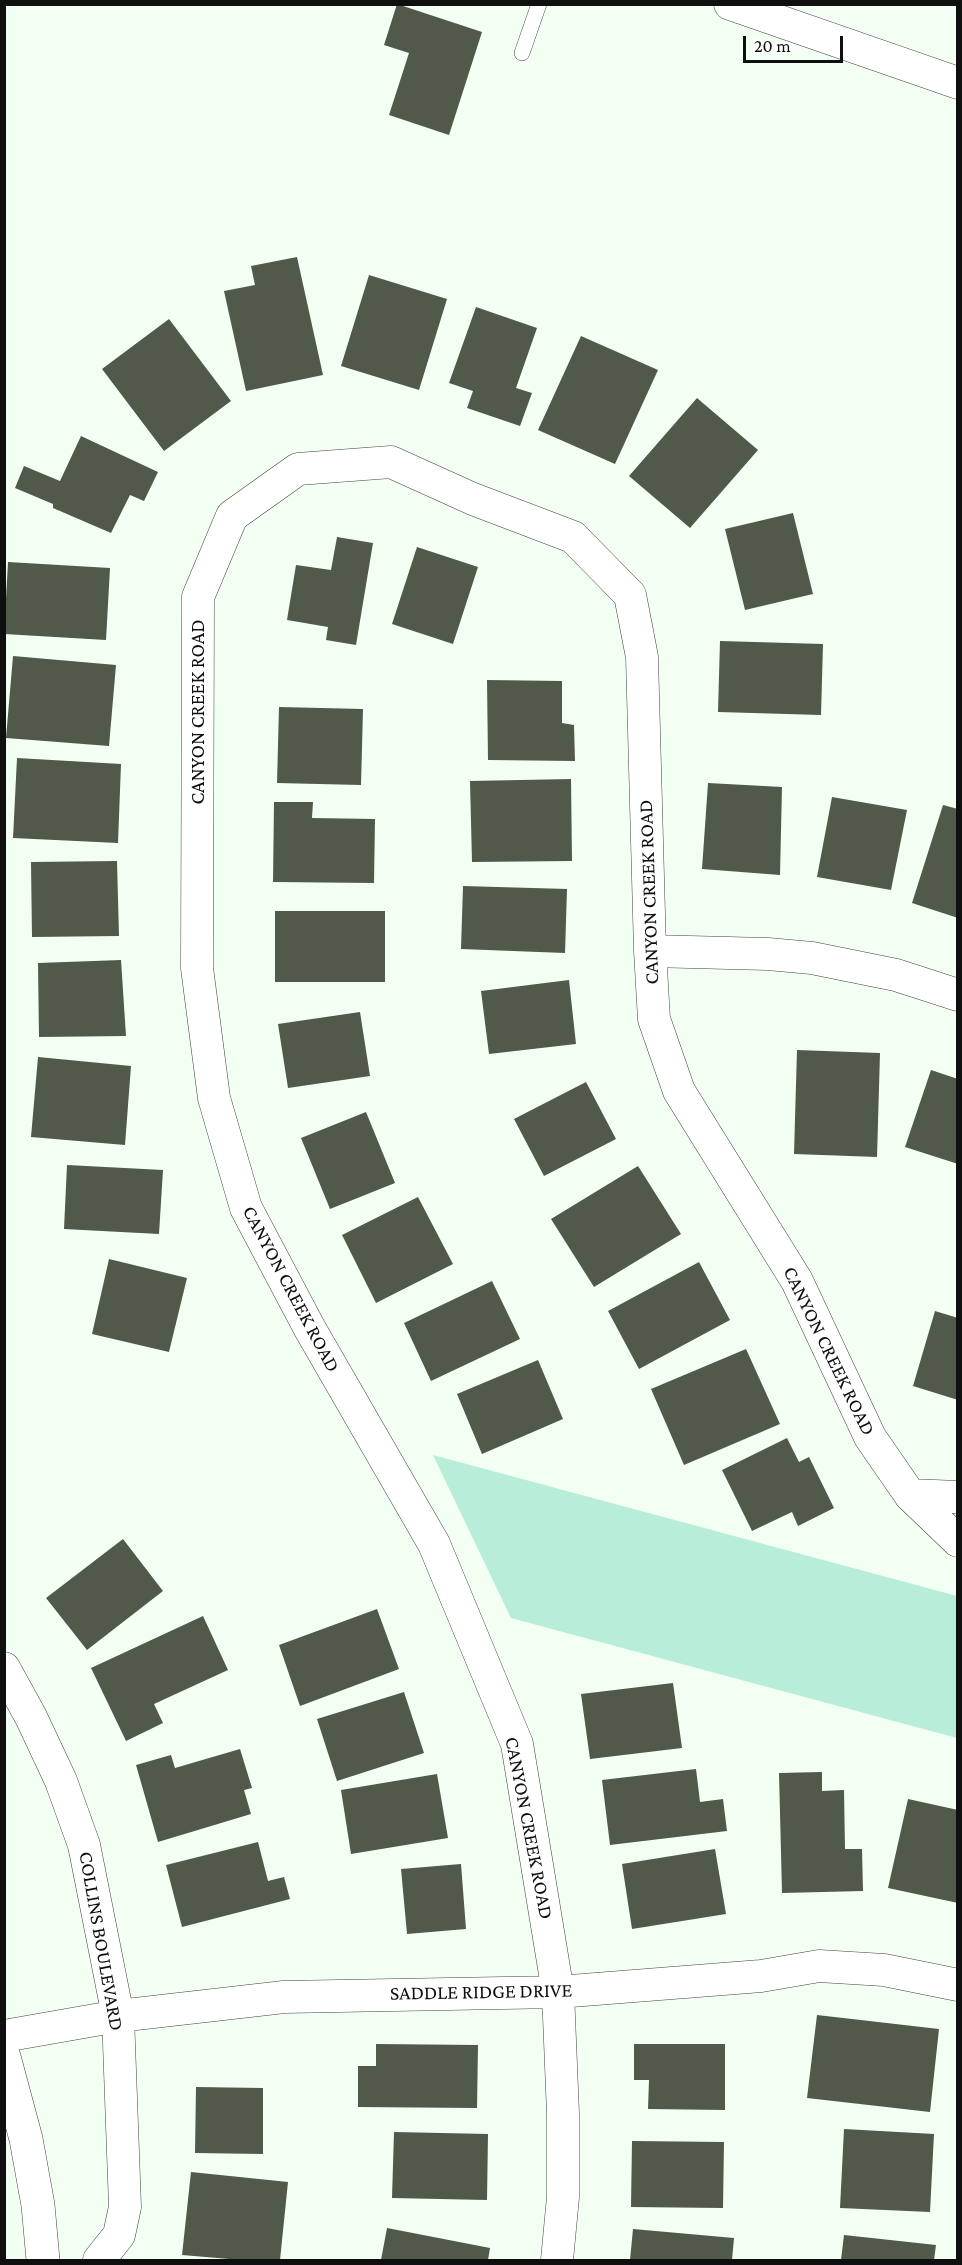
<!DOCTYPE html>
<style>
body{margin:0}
#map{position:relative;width:962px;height:2265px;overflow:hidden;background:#f2fff2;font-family:"Crimson Pro",serif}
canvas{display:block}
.frame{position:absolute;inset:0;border:6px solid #0f0f0f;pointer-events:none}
.scale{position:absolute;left:743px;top:36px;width:100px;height:27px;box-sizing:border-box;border:3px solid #0f0f0f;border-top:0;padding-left:8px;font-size:18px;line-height:21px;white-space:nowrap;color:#0f0f0f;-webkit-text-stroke:4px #fff;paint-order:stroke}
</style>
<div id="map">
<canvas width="962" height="2265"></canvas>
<div class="frame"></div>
<div class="scale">20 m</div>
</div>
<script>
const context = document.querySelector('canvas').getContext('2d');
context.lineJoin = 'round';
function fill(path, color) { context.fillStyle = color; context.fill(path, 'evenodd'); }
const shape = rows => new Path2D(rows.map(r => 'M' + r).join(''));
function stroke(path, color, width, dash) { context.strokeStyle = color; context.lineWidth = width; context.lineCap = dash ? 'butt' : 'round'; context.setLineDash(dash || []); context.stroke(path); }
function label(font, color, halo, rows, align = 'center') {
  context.font = font + ' "Crimson Pro",serif'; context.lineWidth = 6; context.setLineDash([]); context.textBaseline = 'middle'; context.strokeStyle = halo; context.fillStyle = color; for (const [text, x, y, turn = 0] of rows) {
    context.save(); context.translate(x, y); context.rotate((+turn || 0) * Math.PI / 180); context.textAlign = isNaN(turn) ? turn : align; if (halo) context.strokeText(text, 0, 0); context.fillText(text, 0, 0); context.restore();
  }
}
fill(shape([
 [433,1455,957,1596,957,1738,511,1618]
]), '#b8edda');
fill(shape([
 [397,4,482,32,449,135,389,115,409,53,384,45],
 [297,257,323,375,246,391,224,291,255,285,251,266],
 [369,275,447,299,419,390,341,366],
 [476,307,537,328,516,388,532,393,520,426,467,408,473,391,449,383],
 [169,319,231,401,164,451,102,369],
 [581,336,658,370,615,464,538,430],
 [697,398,758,450,690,528,629,476],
 [81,436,158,472,144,501,130,495,111,533,53,508,53,504,15,488,24,466,60,481],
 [793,513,813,594,745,610,725,529],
 [337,537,373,543,356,645,326,640,328,627,287,620,296,565,331,570],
 [417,547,478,567,453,644,392,624],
 [8,562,110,568,106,640,4,634],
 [720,641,823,644,821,715,718,712],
 [13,656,116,665,109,746,6,738],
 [487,680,562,681,562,723,574,725,575,761,488,760],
 [279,707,363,709,361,785,277,783],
 [17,758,121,764,118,843,13,838],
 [571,779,572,861,472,862,470,781],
 [708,783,782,787,780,875,702,869],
 [832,797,907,810,891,890,817,877],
 [274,802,313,802,312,818,375,819,374,883,273,882],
 [943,805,958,809,958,918,912,903],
 [117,861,119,936,32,937,31,862],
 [463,886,567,889,565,953,461,949],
 [275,911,385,911,385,982,275,982],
 [121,960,126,1036,39,1037,38,963],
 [569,980,576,1044,489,1054,481,991],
 [360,1012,370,1076,288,1088,278,1024],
 [797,1050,880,1053,877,1157,794,1154],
 [38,1057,131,1066,125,1145,31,1137],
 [931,1070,958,1079,958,1164,905,1147],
 [586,1082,616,1139,544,1176,514,1119],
 [366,1112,395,1183,330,1209,301,1138],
 [67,1165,163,1170,159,1234,64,1229],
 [638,1166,681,1234,594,1287,551,1219],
 [418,1197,453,1264,376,1303,342,1235],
 [109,1259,187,1278,169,1352,92,1334],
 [699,1262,730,1320,639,1369,608,1311],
 [492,1281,520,1339,431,1381,404,1323],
 [935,1311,958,1318,958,1400,913,1386],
 [746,1349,780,1424,684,1465,651,1389],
 [538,1360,563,1419,482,1454,457,1394],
 [787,1438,799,1462,809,1457,834,1508,798,1526,792,1512,752,1531,722,1470],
 [123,1539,163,1591,87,1650,46,1598],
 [377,1609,399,1669,300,1706,279,1645],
 [203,1616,228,1670,154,1704,163,1723,126,1741,91,1668],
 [673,1683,682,1748,590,1759,581,1694],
 [404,1692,424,1753,337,1781,317,1719],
 [240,1749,252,1788,244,1790,251,1814,158,1842,136,1765,171,1755,175,1768],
 [696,1769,700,1802,723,1799,727,1831,610,1845,602,1780],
 [822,1772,822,1791,844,1790,845,1849,862,1849,863,1891,782,1893,779,1773],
 [437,1774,448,1838,351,1854,341,1790],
 [908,1799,958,1810,958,1903,888,1888],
 [258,1842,268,1881,284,1877,290,1899,182,1927,166,1865],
 [715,1849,726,1914,632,1929,622,1864],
 [461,1864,466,1929,407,1934,401,1869],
 [817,2015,939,2029,930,2112,807,2098],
 [376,2044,478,2045,477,2108,358,2107,358,2066,376,2066],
 [634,2044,725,2044,725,2110,648,2109,649,2080,634,2080],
 [196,2087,263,2088,263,2154,195,2153],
 [844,2129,934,2134,930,2212,840,2208],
 [394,2132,488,2134,487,2200,392,2198],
 [632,2141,724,2142,723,2208,631,2207],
 [191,2172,288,2182,280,2260,241,2260,182,2255],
 [387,2228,490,2248,488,2260,381,2260],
 [633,2229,734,2238,732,2260,630,2260],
 [844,2235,936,2245,934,2260,841,2260]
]), '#51594b');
const service = shape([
 [522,53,539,4]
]);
const minor = shape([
 [730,4,958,83],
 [650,951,768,954,812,958,896,975,958,995],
 [910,1495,958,1497],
 [4,1668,31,1717,61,1781,84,1845,118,2016,125,2207,119,2235,99,2260],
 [4,2036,118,2016,284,1997,558,1992,761,1976,819,1966,884,1970,958,1985],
 [557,2260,563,2197,563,2114,558,1992,517,1744,434,1544,310,1329,246,1208,214,1098,197,968,198,597,232,516,298,469,391,462,473,499,573,537,630,595,642,657,650,951,654,1019,679,1091,797,1281,870,1437,910,1495,958,1541]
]);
const tertiary = shape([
 [4,2057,26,2139,38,2205,43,2260]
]);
stroke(service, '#424242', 16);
stroke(minor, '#424242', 33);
stroke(tertiary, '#424242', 34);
stroke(service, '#fff', 15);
stroke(minor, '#fff', 32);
stroke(tertiary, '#fff', 33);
label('20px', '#0f0f0f', '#fff', [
 ["CANYON CREEK ROAD",198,712,-90],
 ["CANYON CREEK ROAD",649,892,-92],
 ["CANYON CREEK ROAD",291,1289,62],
 ["CANYON CREEK ROAD",829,1351,64],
 ["CANYON CREEK ROAD",529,1828,79],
 ["COLLINS BOULEVARD",101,1941,80],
 ["SADDLE RIDGE DRIVE",481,1992,-1]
]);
</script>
